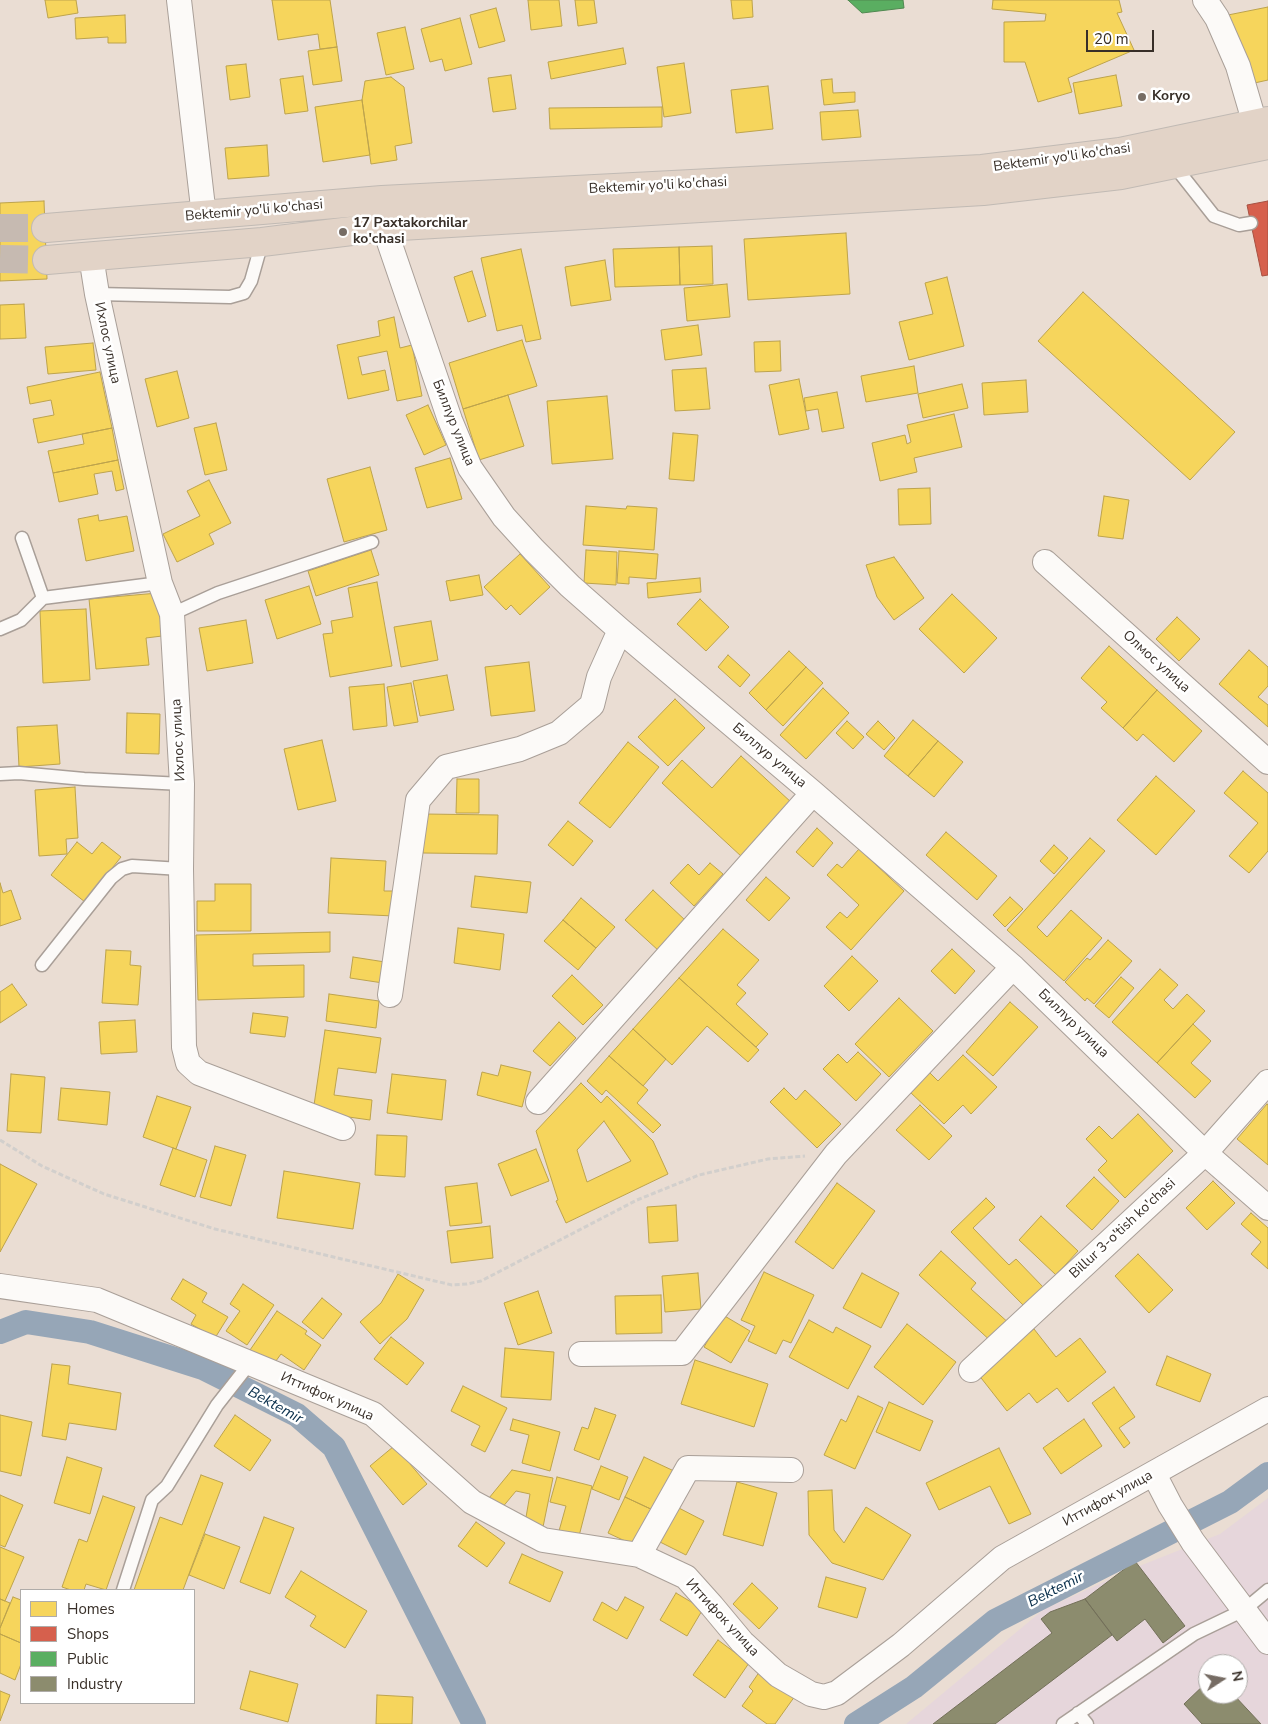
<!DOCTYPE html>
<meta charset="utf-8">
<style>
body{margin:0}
#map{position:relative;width:1268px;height:1724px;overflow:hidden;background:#eaddd3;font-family:"Nunito Sans",sans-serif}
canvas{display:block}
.legend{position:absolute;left:20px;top:1589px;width:175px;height:115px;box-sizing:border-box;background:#fff;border:1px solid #afaca9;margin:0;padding:6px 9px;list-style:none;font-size:15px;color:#382f28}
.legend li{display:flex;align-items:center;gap:10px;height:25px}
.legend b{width:25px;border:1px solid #afaca9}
.north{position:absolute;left:1198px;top:1654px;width:50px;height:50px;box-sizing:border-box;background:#fff;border:1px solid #afaca9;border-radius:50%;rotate:79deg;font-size:14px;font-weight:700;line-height:20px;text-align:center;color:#382f28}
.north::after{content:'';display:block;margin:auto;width:18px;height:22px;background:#766c64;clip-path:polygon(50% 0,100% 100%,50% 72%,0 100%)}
.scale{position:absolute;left:1086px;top:30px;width:68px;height:22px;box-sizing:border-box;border:2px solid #382f28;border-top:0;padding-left:6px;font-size:15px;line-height:18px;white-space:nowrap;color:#382f28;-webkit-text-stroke:4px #fff;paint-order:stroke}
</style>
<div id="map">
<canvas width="1268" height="1724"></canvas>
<ul class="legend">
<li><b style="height:14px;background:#f6d55c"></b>Homes</li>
<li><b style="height:14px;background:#d6604d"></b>Shops</li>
<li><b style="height:14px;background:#5aae61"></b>Public</li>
<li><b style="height:14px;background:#8c8c6e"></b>Industry</li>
</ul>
<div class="north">N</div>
<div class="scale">20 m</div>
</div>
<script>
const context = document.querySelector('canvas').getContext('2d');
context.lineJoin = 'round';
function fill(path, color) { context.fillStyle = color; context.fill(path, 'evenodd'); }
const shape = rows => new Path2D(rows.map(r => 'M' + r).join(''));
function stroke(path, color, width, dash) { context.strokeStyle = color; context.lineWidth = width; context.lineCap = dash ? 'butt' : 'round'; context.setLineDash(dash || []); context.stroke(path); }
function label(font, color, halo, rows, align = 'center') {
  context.font = font + ' "Nunito Sans",sans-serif'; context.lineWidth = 5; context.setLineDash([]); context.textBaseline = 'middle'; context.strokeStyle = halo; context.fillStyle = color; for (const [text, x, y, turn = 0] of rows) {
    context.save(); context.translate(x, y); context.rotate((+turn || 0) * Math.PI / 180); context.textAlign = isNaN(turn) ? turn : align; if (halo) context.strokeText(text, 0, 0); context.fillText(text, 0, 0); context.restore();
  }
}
fill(shape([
 [1268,1498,1268,1724,906,1724,1043,1610,1132,1569,1220,1534],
 [1208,1664,1238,1664,1238,1694,1208,1694]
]), '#e6d6db');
const homes = shape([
 [45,0,76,0,78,13,48,18,45,0],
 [272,0,330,0,337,47,320,49,318,34,278,40,272,0],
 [528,0,559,0,562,26,531,30,528,0],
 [575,0,594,0,597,23,578,26,575,0],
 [731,0,752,0,753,17,733,19,731,0],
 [993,0,1119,0,1122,12,1117,13,1134,50,1068,78,1072,92,1038,102,1025,62,1004,62,1004,22,1045,21,1046,14,992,9,993,0],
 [1268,7,1268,80,1250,84,1223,16,1268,7],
 [496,8,505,41,479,48,470,15,496,8],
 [125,15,126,43,108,43,108,37,76,39,75,18,125,15],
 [460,18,472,64,445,71,442,59,430,62,421,29,460,18],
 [405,27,414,69,386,75,377,33,405,27],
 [337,47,342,81,313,85,308,51,337,47],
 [623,48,626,64,551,79,548,62,623,48],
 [684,63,691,113,664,117,657,67,684,63],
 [246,64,250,97,230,100,226,66,246,64],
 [511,75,516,109,493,112,488,78,511,75],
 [1116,75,1122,106,1079,114,1073,83,1116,75],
 [303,76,308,111,285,114,280,79,303,76],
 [391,77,404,87,412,143,395,146,397,160,371,164,362,100,365,81,391,77],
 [832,79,833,93,855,92,855,102,824,105,821,80,832,79],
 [768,86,773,129,736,133,731,90,768,86],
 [362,100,370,155,323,162,315,107,362,100],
 [662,107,662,127,550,129,549,108,662,107],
 [858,110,861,137,822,140,820,112,858,110],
 [267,145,269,176,228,179,225,148,267,145],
 [44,201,47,279,0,281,0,203,44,201],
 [846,233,850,294,748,300,744,239,846,233],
 [712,246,713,284,680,285,679,247,712,246],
 [679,247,680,285,615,287,613,249,679,247],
 [521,249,541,339,526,342,522,325,497,331,481,258,521,249],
 [605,260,611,300,571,306,565,267,605,260],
 [472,271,486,316,468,322,454,277,472,271],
 [947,277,964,346,909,360,899,322,933,314,925,283,947,277],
 [727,284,730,317,687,321,684,288,727,284],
 [1083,292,1235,432,1190,480,1038,341,1083,292],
 [24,304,26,338,0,339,0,305,24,304],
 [394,317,400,348,412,345,422,396,397,401,387,351,358,357,362,375,385,370,389,390,348,399,337,345,380,336,378,321,394,317],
 [698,325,702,355,665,360,661,330,698,325],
 [522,340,537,386,463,409,449,363,522,340],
 [780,341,781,371,755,372,754,342,780,341],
 [93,343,96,370,48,374,45,347,93,343],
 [914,366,918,393,866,402,861,376,914,366],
 [706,368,710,409,675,411,672,370,706,368],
 [177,371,189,418,157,427,145,379,177,371],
 [100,372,112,428,38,443,33,419,54,415,51,400,30,404,27,387,100,372],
 [799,379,809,429,779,435,769,385,799,379],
 [1026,380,1028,412,984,415,982,383,1026,380],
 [962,384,968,408,923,418,918,394,962,384],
 [837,392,844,428,822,432,818,409,806,411,804,398,837,392],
 [508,395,524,446,479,460,463,409,508,395],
 [607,396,613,459,552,464,547,401,607,396],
 [428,405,446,445,424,455,406,415,428,405],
 [954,414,962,447,914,458,917,472,880,481,872,443,905,435,907,444,911,442,907,425,954,414],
 [216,423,227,470,205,475,194,428,216,423],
 [112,428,118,460,53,473,48,451,84,444,82,434,112,428],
 [673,433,698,435,694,481,669,479,673,433],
 [450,458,462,499,427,508,415,468,450,458],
 [118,460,124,489,116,491,112,471,94,474,98,494,59,502,53,473,118,460],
 [370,467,387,530,344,542,327,479,370,467],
 [209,480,231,523,209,534,214,544,177,562,163,534,200,516,187,491,209,480],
 [930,488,931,524,899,525,898,489,930,488],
 [1104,496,1129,500,1123,539,1098,536,1104,496],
 [586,506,626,509,627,506,657,508,654,550,583,545,586,506],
 [98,515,99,521,127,516,134,551,86,561,78,519,98,515],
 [371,550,379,575,316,596,308,571,371,550],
 [586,550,617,552,616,585,584,583,586,550],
 [619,551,658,554,656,579,629,577,629,584,617,583,619,551],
 [520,554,550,587,520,615,511,605,506,610,484,587,520,554],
 [894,557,924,598,894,620,877,597,866,565,894,557],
 [479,575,483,595,450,601,446,581,479,575],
 [700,578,701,592,648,598,647,583,700,578],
 [377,582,392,666,330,677,323,634,333,633,331,621,353,617,348,588,377,582],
 [309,586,321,624,277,639,265,600,309,586],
 [158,593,162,636,146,638,149,665,96,669,89,599,158,593],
 [952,594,997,638,964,673,919,629,952,594],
 [700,599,729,627,706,651,677,624,700,599],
 [86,609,90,680,43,683,40,611,86,609],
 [1177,617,1200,639,1179,661,1156,639,1177,617],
 [246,620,253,663,207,671,199,628,246,620],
 [431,621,438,660,401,667,394,627,431,621],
 [1109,646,1157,690,1123,728,1101,708,1107,702,1081,678,1109,646],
 [1249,650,1268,667,1268,686,1258,697,1268,705,1268,727,1219,684,1249,650],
 [789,651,806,667,766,710,749,693,789,651],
 [728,655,750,675,740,687,718,667,728,655],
 [529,662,535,711,491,716,485,667,529,662],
 [806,667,823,683,783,726,766,710,806,667],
 [447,675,454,710,420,716,413,681,447,675],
 [411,683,418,722,394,726,387,687,411,683],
 [384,684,387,726,353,730,349,687,384,684],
 [823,688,849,713,806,759,780,735,823,688],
 [1157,690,1202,731,1174,762,1143,734,1137,741,1123,728,1157,690],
 [675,699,705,728,668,766,638,737,675,699],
 [127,713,160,714,159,754,126,753,127,713],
 [913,720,938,741,908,776,884,756,913,720],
 [847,721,864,737,853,749,836,733,847,721],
 [878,721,895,738,884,750,866,734,878,721],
 [57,725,60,764,19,767,17,727,57,725],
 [322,740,336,801,298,810,284,749,322,740],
 [938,741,963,762,934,797,908,776,938,741],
 [628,742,659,767,610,828,579,803,628,742],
 [741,756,792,803,742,857,662,783,682,760,712,788,741,756],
 [1243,771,1268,793,1268,851,1249,873,1229,856,1258,823,1224,793,1243,771],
 [1156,776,1195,811,1156,855,1117,820,1156,776],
 [457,779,479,779,479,813,456,813,457,779],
 [75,787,78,838,66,839,67,854,39,856,35,790,75,787],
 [424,814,498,815,497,854,423,853,424,814],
 [568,821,593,841,573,866,548,845,568,821],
 [817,828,833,843,813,867,796,852,817,828],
 [946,832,997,876,977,900,926,855,946,832],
 [1090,838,1105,851,1037,927,1047,937,1071,910,1102,938,1064,981,1007,930,1090,838],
 [77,842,92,854,102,842,121,857,85,902,51,875,77,842],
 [1054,845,1068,858,1054,874,1040,861,1054,845],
 [859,849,904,891,851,950,826,927,840,912,847,918,859,905,827,875,837,864,842,868,859,849],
 [331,858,386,861,384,891,395,891,394,916,328,913,331,858],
 [710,863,723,874,694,906,670,883,688,864,699,875,710,863],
 [475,876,531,882,527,913,471,907,475,876],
 [766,877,790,898,769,921,746,900,766,877],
 [0,883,3,893,11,890,21,919,0,926,0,883],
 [215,884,251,884,251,931,197,931,197,901,215,901,215,884],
 [653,890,686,921,659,951,625,920,653,890],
 [1010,897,1023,909,1005,927,993,915,1010,897],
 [581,898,615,927,596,948,563,920,581,898],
 [563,920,596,948,578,970,544,941,563,920],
 [458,928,504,934,500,970,454,963,458,928],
 [723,929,759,960,737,985,746,993,736,1004,768,1034,756,1047,679,978,723,929],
 [330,932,330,952,253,954,253,966,304,965,304,997,198,1000,196,935,330,932],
 [1108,940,1132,961,1094,1004,1087,998,1085,1001,1065,982,1087,958,1090,960,1108,940],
 [952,949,975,971,955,994,931,971,952,949],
 [106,950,131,951,130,965,141,966,138,1005,102,1003,106,950],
 [852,956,878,981,849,1011,824,986,852,956],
 [353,957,385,962,383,983,350,978,353,957],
 [1160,969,1178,985,1164,1000,1173,1009,1187,994,1205,1011,1157,1063,1112,1022,1160,969],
 [572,975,603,1005,583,1025,552,996,572,975],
 [1121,977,1134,988,1109,1018,1095,1006,1121,977],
 [679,978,759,1050,748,1062,707,1026,672,1065,633,1029,679,978],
 [12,984,27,1005,0,1023,0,992,12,984],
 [329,994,379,1001,376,1028,326,1021,329,994],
 [899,998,933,1031,889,1077,855,1044,899,998],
 [1010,1002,1038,1027,993,1076,966,1052,1010,1002],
 [253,1013,288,1017,285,1037,250,1033,253,1013],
 [135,1020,137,1052,101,1054,99,1022,135,1020],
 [559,1022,576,1038,550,1066,533,1051,559,1022],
 [1193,1024,1211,1041,1191,1063,1211,1081,1195,1098,1157,1063,1193,1024],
 [633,1029,666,1059,643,1086,609,1056,633,1029],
 [325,1030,381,1038,376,1073,338,1068,334,1095,372,1100,370,1120,313,1112,325,1030],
 [858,1052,881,1074,856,1101,823,1069,838,1054,847,1063,858,1052],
 [963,1055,997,1087,971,1114,963,1105,944,1124,910,1092,929,1072,938,1081,963,1055],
 [609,1056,648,1090,637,1103,661,1125,653,1133,606,1090,602,1095,587,1081,609,1056],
 [501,1065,531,1072,522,1107,477,1095,482,1072,498,1076,501,1065],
 [11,1074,45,1077,41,1133,7,1131,11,1074],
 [392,1074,446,1080,442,1120,387,1113,392,1074],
 [581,1083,601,1103,607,1096,653,1141,668,1174,566,1223,556,1201,558,1200,536,1131,581,1083],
 [604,1121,631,1161,587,1182,577,1150,604,1121],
 [61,1088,110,1092,107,1125,58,1120,61,1088],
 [784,1088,796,1100,805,1090,841,1124,817,1148,770,1102,784,1088],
 [157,1096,191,1107,176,1149,143,1137,157,1096],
 [1267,1104,1268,1105,1268,1165,1237,1139,1267,1104],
 [920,1105,952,1136,929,1160,896,1130,920,1105],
 [1138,1114,1173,1151,1125,1198,1098,1170,1107,1161,1086,1139,1099,1126,1112,1139,1138,1114],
 [377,1135,407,1136,405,1177,375,1175,377,1135],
 [215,1146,246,1155,231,1206,200,1197,215,1146],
 [173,1148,207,1160,195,1197,160,1185,173,1148],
 [536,1149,549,1181,511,1196,498,1164,536,1149],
 [0,1164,37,1184,0,1252,0,1164],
 [284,1171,360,1183,353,1229,277,1218,284,1171],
 [1094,1177,1119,1201,1092,1230,1066,1206,1094,1177],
 [1213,1181,1235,1203,1207,1230,1186,1208,1213,1181],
 [477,1183,482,1223,450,1226,445,1187,477,1183],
 [837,1183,875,1211,833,1269,795,1242,837,1183],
 [986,1198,995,1207,973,1228,1009,1265,1016,1259,1044,1288,1025,1307,951,1232,986,1198],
 [676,1205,678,1241,649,1243,647,1207,676,1205],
 [1251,1213,1268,1228,1268,1269,1251,1254,1261,1242,1241,1224,1251,1213],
 [1041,1216,1078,1251,1056,1275,1019,1240,1041,1216],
 [490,1226,493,1258,451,1263,447,1231,490,1226],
 [941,1251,976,1283,971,1289,1011,1325,994,1344,919,1275,941,1251],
 [1138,1254,1173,1290,1149,1313,1115,1276,1138,1254],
 [764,1272,814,1295,791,1343,783,1340,776,1354,748,1341,755,1326,741,1320,764,1272],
 [698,1273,701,1309,665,1312,662,1276,698,1273],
 [862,1273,899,1293,881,1328,843,1308,862,1273],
 [398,1274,424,1290,407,1319,380,1344,360,1322,381,1303,398,1274],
 [183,1279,207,1293,202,1302,228,1317,215,1338,191,1324,196,1315,171,1299,183,1279],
 [243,1284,274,1305,247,1345,226,1331,240,1311,230,1304,243,1284],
 [538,1291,552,1333,518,1345,504,1303,538,1291],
 [661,1295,662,1333,616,1334,615,1296,661,1295],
 [322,1298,342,1314,323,1339,302,1322,322,1298],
 [277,1311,307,1331,305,1334,321,1345,304,1370,281,1354,273,1365,250,1350,277,1311],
 [723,1315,750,1331,731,1363,704,1347,723,1315],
 [809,1320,833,1333,836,1327,871,1346,848,1389,789,1357,809,1320],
 [907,1324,956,1362,923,1405,874,1367,907,1324],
 [1034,1329,1056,1357,1080,1338,1106,1372,1068,1402,1057,1388,1037,1403,1029,1393,1007,1411,978,1374,1034,1329],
 [391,1337,424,1363,407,1385,374,1359,391,1337],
 [505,1348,554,1352,551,1400,501,1397,505,1348],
 [1167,1356,1211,1374,1200,1402,1156,1385,1167,1356],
 [695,1360,768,1384,754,1427,681,1404,695,1360],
 [52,1364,70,1366,68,1384,121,1393,116,1430,69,1423,66,1440,42,1436,52,1364],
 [463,1386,507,1408,485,1452,471,1445,480,1426,451,1411,463,1386],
 [1114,1387,1135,1417,1119,1428,1130,1443,1124,1448,1092,1403,1114,1387],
 [858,1396,883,1408,855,1469,824,1455,841,1419,846,1422,858,1396],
 [889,1402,933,1421,920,1451,876,1432,889,1402],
 [595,1408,616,1415,599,1460,574,1450,582,1427,588,1429,595,1408],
 [0,1415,32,1422,21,1476,0,1471,0,1415],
 [235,1415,271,1440,250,1471,214,1446,235,1415],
 [513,1419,560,1432,550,1471,522,1463,529,1435,510,1430,513,1419],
 [1084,1419,1102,1446,1061,1474,1043,1448,1084,1419],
 [399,1442,414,1460,410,1464,427,1484,403,1505,370,1466,399,1442],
 [999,1448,1031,1514,1009,1524,990,1486,939,1510,926,1483,999,1448],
 [67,1457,102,1468,90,1514,54,1503,67,1457],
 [644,1457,674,1471,655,1511,625,1497,644,1457],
 [601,1466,628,1477,619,1500,592,1489,601,1466],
 [512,1470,553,1478,543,1527,525,1523,530,1494,516,1491,501,1509,489,1498,512,1470],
 [201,1475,223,1483,183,1590,134,1590,160,1517,182,1525,201,1475],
 [557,1477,592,1486,579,1536,559,1531,566,1506,550,1502,557,1477],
 [737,1482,777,1493,763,1546,723,1535,737,1482],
 [832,1490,834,1530,844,1543,866,1507,911,1535,883,1580,832,1563,809,1535,808,1491,832,1490],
 [0,1495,23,1505,5,1547,0,1545,0,1495],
 [103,1496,135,1507,106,1590,86,1584,84,1590,71,1590,62,1587,79,1539,87,1542,103,1496],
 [625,1497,655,1511,638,1547,608,1533,625,1497],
 [675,1506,704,1521,686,1555,658,1541,675,1506],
 [264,1517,294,1528,270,1594,240,1582,264,1517],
 [476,1522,505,1543,487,1567,458,1546,476,1522],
 [205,1534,240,1547,224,1589,189,1575,205,1534],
 [0,1547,24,1557,5,1601,0,1599,0,1547],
 [522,1554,563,1572,550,1602,509,1583,522,1554],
 [301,1571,367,1611,345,1648,310,1626,316,1616,285,1597,301,1571],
 [826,1577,866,1588,857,1618,818,1607,826,1577],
 [752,1583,778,1608,759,1629,733,1604,752,1583],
 [676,1593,703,1609,687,1636,660,1620,676,1593],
 [13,1597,21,1600,21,1643,0,1634,0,1628,13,1597],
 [625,1597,644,1607,627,1639,593,1620,602,1602,617,1611,625,1597],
 [0,1599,10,1603,0,1628,0,1599],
 [0,1634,21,1643,21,1664,15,1680,0,1673,0,1634],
 [718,1640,749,1663,725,1698,693,1675,718,1640],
 [250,1671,298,1684,288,1722,240,1709,250,1671],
 [760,1671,795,1696,775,1724,767,1724,742,1706,753,1691,749,1687,760,1671],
 [0,1691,10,1695,0,1721,0,1691],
 [377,1695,413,1697,412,1724,376,1724,377,1695]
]);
fill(homes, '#f6d55c');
stroke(homes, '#bda34c', 1);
const shops = shape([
 [1268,201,1268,275,1262,276,1247,205,1268,201]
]);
fill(shops, '#d6604d');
stroke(shops, '#a75142', 1);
const public = shape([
 [848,0,903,0,904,8,862,13,848,0]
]);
fill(public, '#5aae61');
stroke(public, '#508850', 1);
const industry = shape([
 [1135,1561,1185,1626,1163,1643,1145,1619,1117,1641,1085,1599,1135,1561],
 [1085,1599,1112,1635,995,1724,933,1724,1052,1633,1041,1619,1050,1612,1085,1599],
 [1208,1681,1208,1694,1233,1694,1261,1724,1202,1724,1184,1704,1208,1681]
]);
fill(industry, '#8c8c6e');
stroke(industry, '#737059', 1);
stroke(shape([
 [0,1332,26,1322,90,1332,203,1368,297,1415,334,1447,474,1724],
 [856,1724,914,1687,995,1621,1230,1502,1268,1474]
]), '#96a6b7', 24);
stroke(shape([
 [0,228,46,228],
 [0,259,47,260]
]), '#c6bab1', 28, [28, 14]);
const lane = shape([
 [1173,164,1214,216,1239,225,1251,223],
 [97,294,230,297,244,293,251,281,262,242],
 [22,538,43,598],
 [172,614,218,593,372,542],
 [0,629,21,620,43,598,160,583],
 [0,774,19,773,84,779,182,784],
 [42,965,111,878,122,869,132,866,181,869],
 [123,1590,152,1500,167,1486,217,1405,250,1363],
 [1078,1713,1087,1724],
 [1063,1724,1194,1634,1244,1610,1268,1590]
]);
const street = shape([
 [179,0,204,216],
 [1205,0,1217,18,1238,66,1255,124],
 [384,227,450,420,470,468,504,517,534,550,570,586,620,630,813,793,1013,967,1205,1153,1268,1208],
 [91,256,97,294,160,583,172,614,182,784,181,869,184,1047,188,1063,199,1073,343,1128],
 [1045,562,1268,762],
 [390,995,418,800,446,767,520,749,559,733,592,705,599,677,620,630],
 [538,1102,813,793],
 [0,1286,97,1300,373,1414,472,1502,543,1540,639,1555,686,1577,712,1606,742,1642,778,1675,811,1694,824,1697,837,1693,901,1645,1002,1558,1268,1409],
 [581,1354,682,1353,836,1154,1013,967],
 [971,1370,1205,1153,1268,1082],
 [1154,1474,1170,1505,1193,1542,1268,1642],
 [639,1555,688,1468,791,1470]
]);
const highway = shape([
 [46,228,382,200,982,169,1120,152,1268,121],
 [47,260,262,242,384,227,983,191,1121,175,1268,145]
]);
stroke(lane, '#a99f98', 15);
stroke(street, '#a99f98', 26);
stroke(highway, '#c1bab4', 30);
stroke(shape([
 [0,1140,42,1166,104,1194,215,1229,452,1285,467,1284,481,1281,637,1200,699,1175,768,1159,805,1156]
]), '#d2cfcc', 3, [5, 2.5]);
stroke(lane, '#fcfaf8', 12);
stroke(street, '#fcfaf8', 24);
stroke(highway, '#e2d3c7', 28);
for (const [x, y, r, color] of [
 [1142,97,5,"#766c64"],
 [343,232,5,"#766c64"]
]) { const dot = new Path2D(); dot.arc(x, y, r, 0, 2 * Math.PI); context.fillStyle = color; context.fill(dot); stroke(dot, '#fff', 2); }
label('bold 14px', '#382f28', '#fff', [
 ["Koryo",1152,97],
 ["17 Paxtakorchilar",353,224],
 ["ko'chasi",353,240]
], 'left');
label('14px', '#382f28', '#fff', [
 ["Bektemir yo'li ko'chasi",1062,158,-8],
 ["Bektemir yo'li ko'chasi",658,186,-3],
 ["Bektemir yo'li ko'chasi",254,211,-5],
 ["Ихлос улица",107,343,78],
 ["Биллур улица",453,423,68],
 ["Олмос улица",1156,662,42],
 ["Ихлос улица",179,740,-93],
 ["Биллур улица",769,756,40],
 ["Биллур улица",1073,1024,44],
 ["Billur 3-o'tish ko'chasi",1123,1229,-43],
 ["Иттифок улица",327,1397,24],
 ["Иттифок улица",1108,1499,-29],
 ["Иттифок улица",722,1618,47]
]);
label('italic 15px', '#062c49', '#fff', [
 ["Bektemir",275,1406,29],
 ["Bektemir",1056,1590,-27]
]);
</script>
